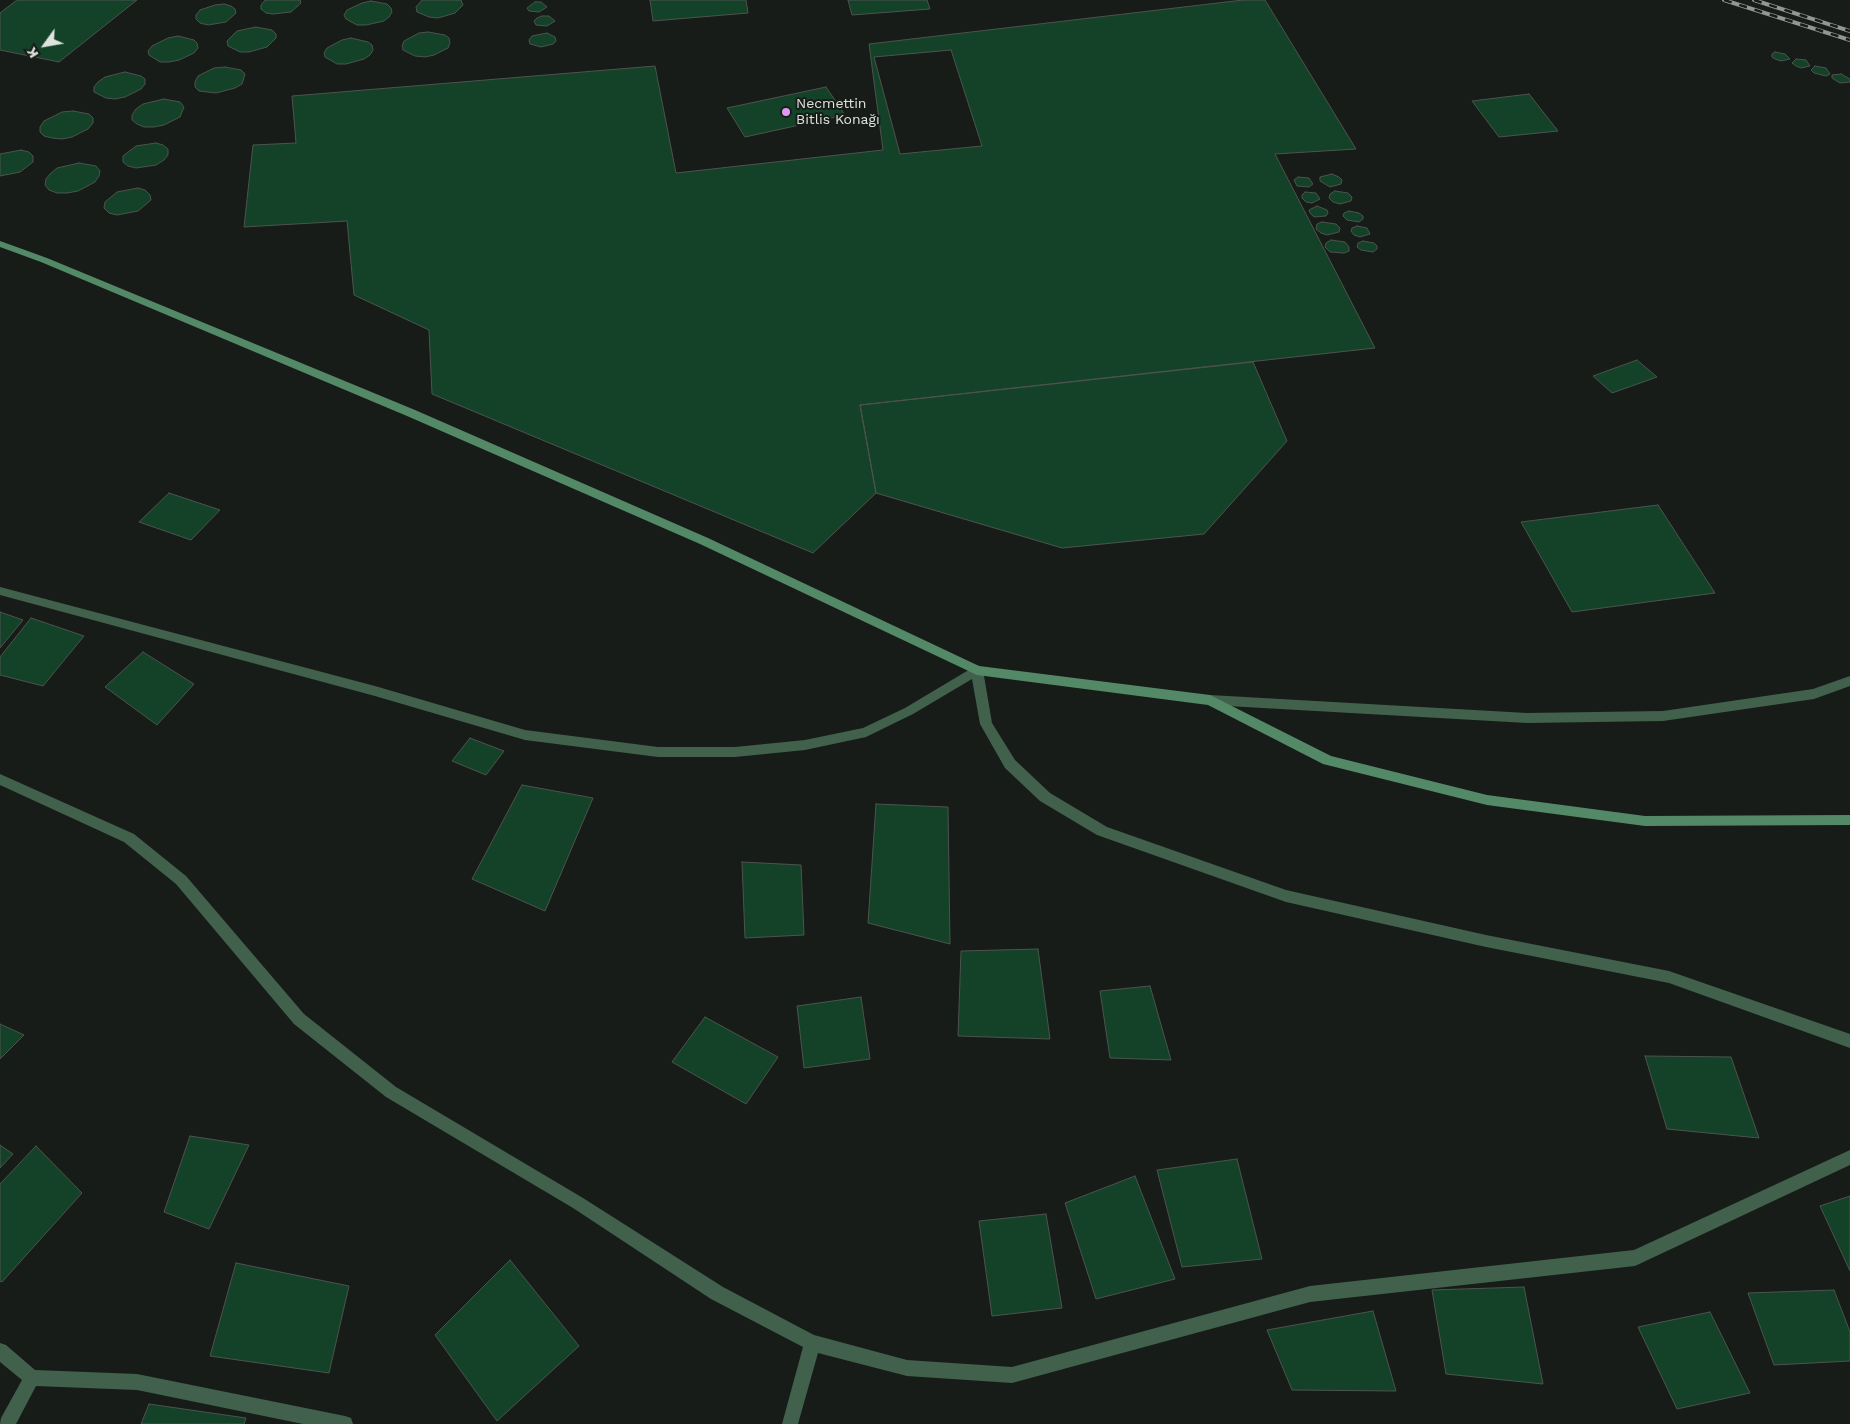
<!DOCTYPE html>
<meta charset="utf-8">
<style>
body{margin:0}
#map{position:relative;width:1850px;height:1424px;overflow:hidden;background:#171c18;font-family:"Work Sans",sans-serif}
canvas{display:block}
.north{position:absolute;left:20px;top:20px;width:50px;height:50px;-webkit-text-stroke:4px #171c18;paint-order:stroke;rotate:238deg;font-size:14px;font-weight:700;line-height:20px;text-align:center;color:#dfe3e0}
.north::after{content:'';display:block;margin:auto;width:18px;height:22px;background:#dfe3e0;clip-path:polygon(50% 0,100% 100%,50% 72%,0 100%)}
</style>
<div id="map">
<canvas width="1850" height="1424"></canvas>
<div class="north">K</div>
</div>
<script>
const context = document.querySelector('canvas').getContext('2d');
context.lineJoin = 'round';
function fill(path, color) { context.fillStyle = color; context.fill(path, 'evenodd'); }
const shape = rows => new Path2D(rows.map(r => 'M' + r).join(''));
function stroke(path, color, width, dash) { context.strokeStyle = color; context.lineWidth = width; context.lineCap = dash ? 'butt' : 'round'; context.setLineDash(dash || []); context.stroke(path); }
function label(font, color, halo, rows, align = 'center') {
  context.font = font + ' "Work Sans",sans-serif'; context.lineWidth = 4; context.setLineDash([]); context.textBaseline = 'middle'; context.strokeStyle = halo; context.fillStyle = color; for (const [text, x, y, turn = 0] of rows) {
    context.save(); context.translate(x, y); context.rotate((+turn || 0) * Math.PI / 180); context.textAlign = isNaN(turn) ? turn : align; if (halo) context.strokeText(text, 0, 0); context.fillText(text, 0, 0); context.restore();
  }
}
const building = shape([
 [17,0,137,0,59,62,0,50,0,13,17,0],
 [265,0,300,0,301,3,291,12,273,14,266,13,261,9,261,5,265,0],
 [422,0,461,0,463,5,455,13,438,18,429,17,417,12,416,7,422,0],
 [650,0,746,0,748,13,653,21,650,0],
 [848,0,927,0,930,9,852,15,848,0],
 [1243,0,1265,0,1356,149,1275,154,1375,348,860,405,876,493,813,553,432,394,429,330,354,295,347,221,244,227,253,145,296,143,292,96,655,66,676,173,883,150,869,44,1243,0],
 [371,1,387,4,391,8,392,12,389,17,384,21,366,25,357,25,346,19,344,15,347,10,362,3,371,1],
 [535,2,541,2,547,7,539,12,529,11,527,8,535,2],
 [224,4,231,6,235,9,236,13,226,22,208,25,200,23,196,19,196,15,200,10,215,5,224,4],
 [542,16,549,16,555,21,547,26,536,25,534,21,537,18,542,16],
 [256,27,272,30,276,34,276,38,267,47,249,52,240,52,228,46,227,41,237,31,256,27],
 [428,32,445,35,449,38,450,43,448,48,434,55,425,57,415,56,403,50,402,46,404,41,419,33,428,32],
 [547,33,555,37,556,41,553,44,541,47,530,44,529,40,532,36,547,33],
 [178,36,194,40,197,43,198,48,194,53,179,60,169,62,160,62,149,55,148,51,152,46,168,38,178,36],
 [351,38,368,42,372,45,373,50,370,55,364,59,346,64,337,64,325,57,324,53,327,48,342,40,351,38],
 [951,50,982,146,900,154,874,57,951,50],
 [1775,52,1785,54,1790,59,1781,61,1775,59,1772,57,1772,54,1775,52],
 [1796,59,1806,60,1810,66,1801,68,1796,66,1792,63,1796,59],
 [1815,66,1826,68,1830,74,1826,76,1814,73,1811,70,1815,66],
 [225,67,241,70,245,74,242,84,235,88,216,93,199,91,195,87,195,82,198,76,214,68,225,67],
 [125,72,141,76,145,79,145,84,141,89,125,97,115,99,106,98,94,92,94,87,98,82,105,77,125,72],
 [1841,74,1850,79,1850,82,1840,83,1832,78,1832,75,1841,74],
 [826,87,845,115,745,137,727,108,826,87],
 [1529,94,1558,131,1499,137,1472,101,1529,94],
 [164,99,180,102,184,107,180,117,164,125,154,127,144,127,137,124,132,120,132,115,136,109,143,104,164,99],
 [73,111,89,114,93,118,93,123,88,129,72,137,62,139,52,138,44,136,40,132,40,127,44,121,62,112,73,111],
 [156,143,163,145,168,149,168,155,164,160,156,165,136,168,128,166,123,162,123,156,136,146,156,143],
 [21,150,29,152,33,156,33,162,20,172,0,176,0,154,21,150],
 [79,163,96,166,100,171,99,176,95,182,78,191,67,193,57,193,49,190,45,185,46,179,50,174,57,168,79,163],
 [1332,174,1339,177,1342,180,1341,184,1330,187,1320,181,1320,177,1332,174],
 [1298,177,1309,178,1313,184,1309,187,1297,186,1294,180,1298,177],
 [138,188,145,190,150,195,151,200,138,211,117,215,109,213,104,208,105,202,117,192,138,188],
 [1335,191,1348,193,1352,197,1351,201,1340,204,1333,202,1329,198,1330,194,1335,191],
 [1305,192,1316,193,1320,199,1312,203,1306,202,1302,198,1302,195,1305,192],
 [1317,206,1327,210,1328,213,1326,216,1314,217,1310,213,1309,210,1317,206],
 [1349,211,1359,213,1363,216,1363,219,1359,222,1347,220,1343,216,1344,213,1349,211],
 [1322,222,1336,224,1340,228,1339,232,1327,235,1321,233,1316,229,1317,224,1322,222],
 [1357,226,1367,228,1370,234,1360,237,1354,235,1351,231,1352,228,1357,226],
 [1331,240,1345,242,1349,247,1349,251,1344,253,1330,252,1325,247,1326,243,1331,240],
 [1363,241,1374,243,1377,246,1377,249,1373,252,1361,250,1357,247,1358,243,1363,241],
 [1637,360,1657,377,1612,393,1593,376,1637,360],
 [1253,362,1287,441,1204,534,1062,548,876,493,860,405,1253,362],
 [169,493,220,510,191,540,139,522,169,493],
 [1658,505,1715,593,1572,612,1521,522,1658,505],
 [0,612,23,620,0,648,0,612],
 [31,618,84,636,43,686,0,675,0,657,31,618],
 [143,652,194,684,157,725,105,687,143,652],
 [470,738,504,751,486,775,452,761,470,738],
 [522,785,593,798,545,911,472,879,522,785],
 [876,804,948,807,950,944,868,923,876,804],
 [742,862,801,865,804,935,745,938,742,862],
 [1038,949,1050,1039,958,1036,961,951,1038,949],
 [1150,986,1171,1060,1110,1058,1100,991,1150,986],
 [861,997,870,1059,804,1068,797,1006,861,997],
 [705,1017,778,1057,746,1104,672,1062,705,1017],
 [0,1024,24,1035,0,1059,0,1024],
 [1645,1056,1731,1057,1759,1138,1667,1129,1645,1056],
 [190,1136,249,1145,209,1229,164,1212,190,1136],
 [0,1145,13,1154,0,1168,0,1145],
 [36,1146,82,1193,2,1282,0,1281,0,1184,36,1146],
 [1237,1159,1262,1259,1182,1267,1157,1170,1237,1159],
 [1135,1176,1175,1279,1096,1299,1065,1203,1135,1176],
 [1850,1196,1850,1271,1820,1206,1850,1196],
 [1046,1214,1062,1308,992,1316,979,1221,1046,1214],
 [510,1260,579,1346,497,1421,435,1335,510,1260],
 [236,1263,349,1286,329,1373,210,1356,236,1263],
 [1524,1287,1543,1384,1446,1374,1432,1290,1524,1287],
 [1834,1290,1850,1332,1850,1361,1774,1365,1748,1293,1834,1290],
 [1373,1311,1396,1391,1292,1390,1267,1330,1373,1311],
 [1710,1312,1750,1393,1677,1409,1638,1327,1710,1312],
 [149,1404,246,1418,244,1424,141,1424,149,1404]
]);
fill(building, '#144228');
stroke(building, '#4d534e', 1);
fill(shape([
 [0,587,375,686,525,730,658,747,735,747,805,740,863,728,905,708,977,665,981,667,983,670,992,723,1015,760,1050,793,1107,827,1286,890,1486,935,1669,971,1850,1034,1850,1048,1669,983,1486,947,1286,902,1097,835,1040,801,1005,768,980,724,972,679,913,714,866,737,805,750,735,757,658,757,525,740,375,696,0,595,0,587],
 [1850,676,1850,686,1814,699,1663,721,1527,723,1210,705,1206,703,1204,700,1206,697,1210,695,1527,713,1663,711,1813,689,1850,676],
 [0,774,134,834,186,876,304,1014,396,1087,583,1198,723,1287,814,1335,907,1360,1012,1367,1310,1286,1634,1250,1850,1150,1850,1165,1635,1266,1310,1302,1012,1383,907,1376,818,1353,798,1424,782,1424,803,1347,711,1299,573,1208,386,1097,294,1024,176,884,124,842,0,785,0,774],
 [0,1343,6,1345,35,1370,137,1374,345,1416,351,1418,353,1424,303,1424,137,1390,36,1386,16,1424,0,1424,1,1418,22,1380,0,1362,0,1343]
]), '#41614c');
fill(shape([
 [0,241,47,258,415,410,708,538,979,666,1210,695,1331,756,1487,795,1645,816,1850,815,1850,825,1645,826,1487,805,1323,764,1208,705,977,675,700,544,407,416,41,262,0,247,0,241]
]), '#548967');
const rail = shape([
 [1724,0,1850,40],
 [1754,0,1850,31]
]);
stroke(rail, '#939794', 4);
stroke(rail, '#171c18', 2.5, [8]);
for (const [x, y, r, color] of [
 [786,112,5,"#db99f5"]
]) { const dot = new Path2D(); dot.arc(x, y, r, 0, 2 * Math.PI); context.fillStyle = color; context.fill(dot); stroke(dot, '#171c18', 2); }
label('14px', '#dfe3e0', '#171c18', [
 ["Necmettin",796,104],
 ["Bitlis Konağı",796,120]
], 'left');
</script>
